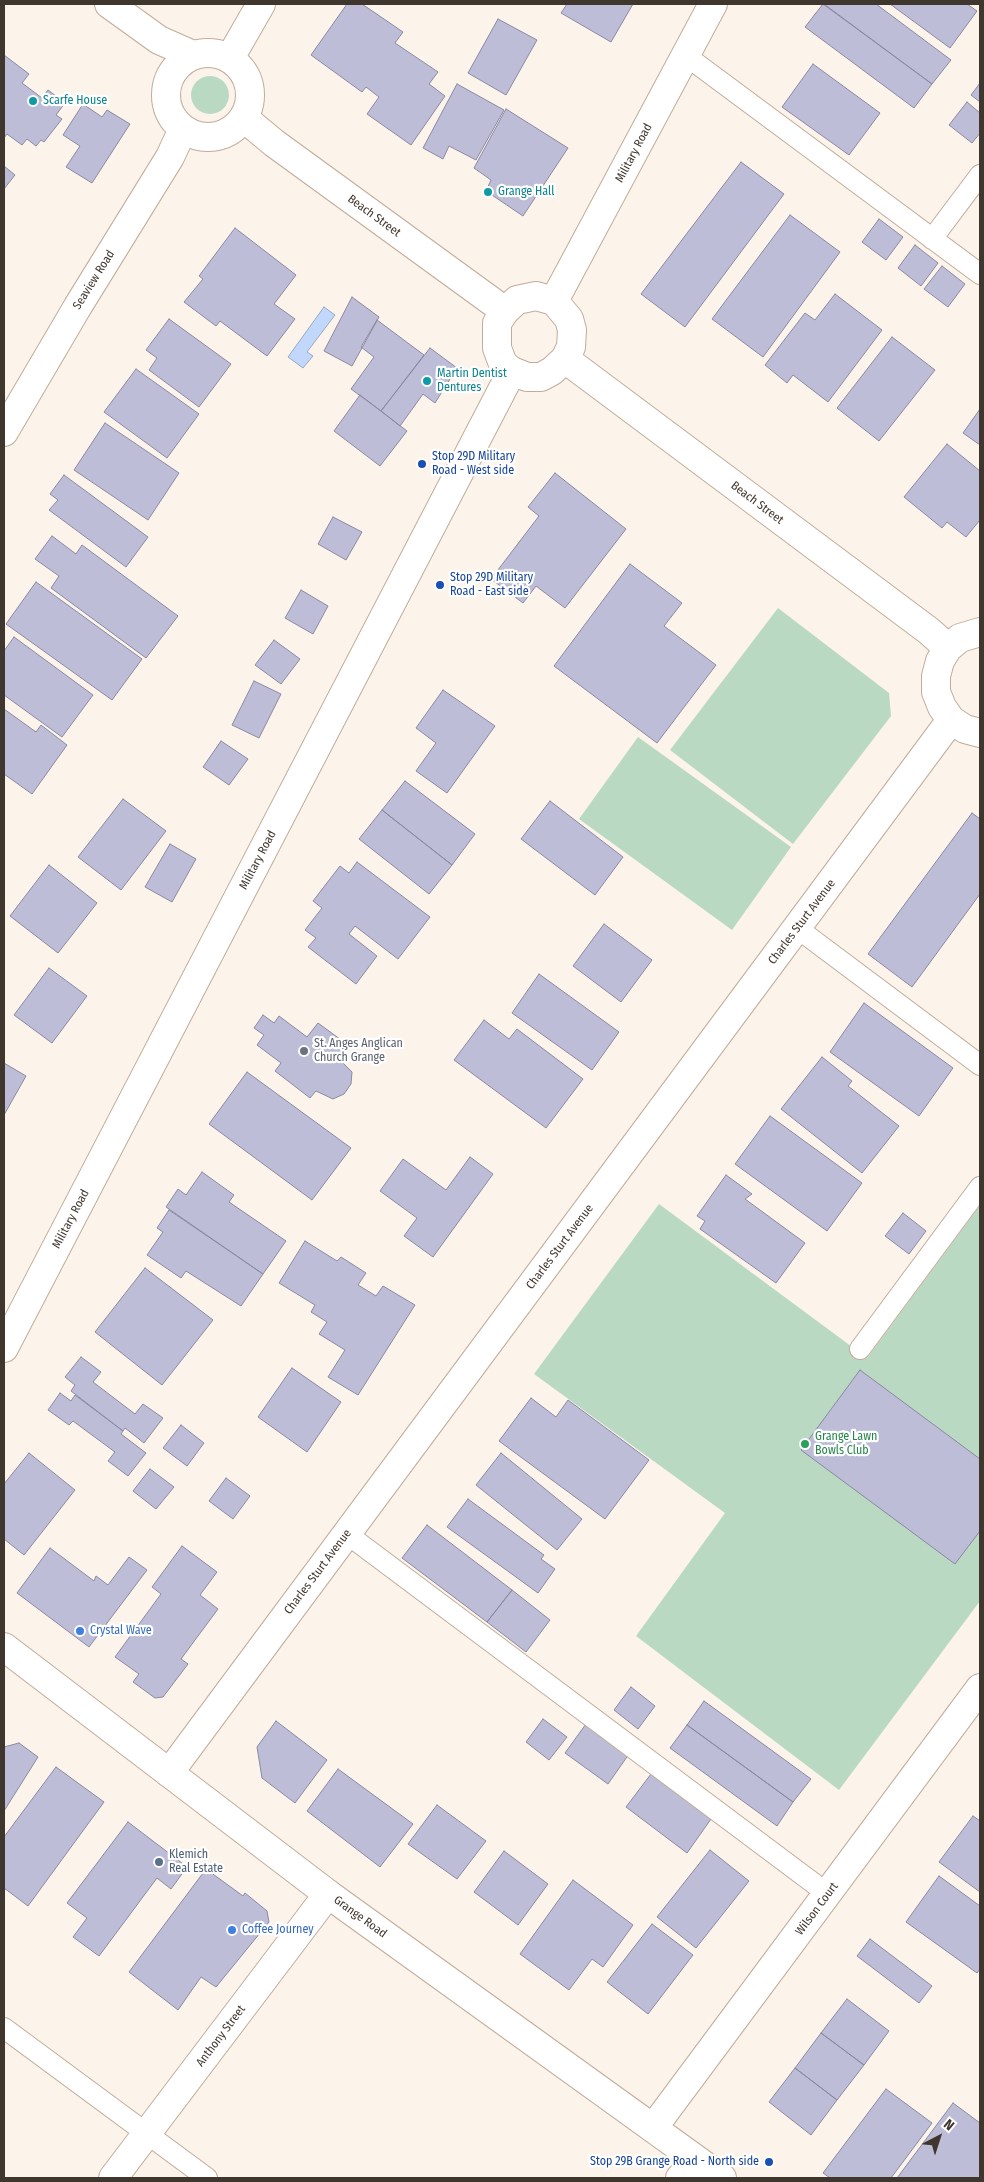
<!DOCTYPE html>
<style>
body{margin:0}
#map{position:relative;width:984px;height:2182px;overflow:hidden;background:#fcf3eb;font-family:"Fira Sans Condensed",sans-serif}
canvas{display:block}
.frame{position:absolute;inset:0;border:5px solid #3f362e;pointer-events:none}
.north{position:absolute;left:914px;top:2112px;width:50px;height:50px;-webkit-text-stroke:4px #fff;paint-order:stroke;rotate:40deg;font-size:14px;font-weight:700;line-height:20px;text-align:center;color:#3f362e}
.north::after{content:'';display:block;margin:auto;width:18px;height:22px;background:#3f362e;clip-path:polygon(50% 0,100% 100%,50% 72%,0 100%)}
</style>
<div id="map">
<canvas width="984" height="2182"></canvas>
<div class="frame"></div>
<div class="north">N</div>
</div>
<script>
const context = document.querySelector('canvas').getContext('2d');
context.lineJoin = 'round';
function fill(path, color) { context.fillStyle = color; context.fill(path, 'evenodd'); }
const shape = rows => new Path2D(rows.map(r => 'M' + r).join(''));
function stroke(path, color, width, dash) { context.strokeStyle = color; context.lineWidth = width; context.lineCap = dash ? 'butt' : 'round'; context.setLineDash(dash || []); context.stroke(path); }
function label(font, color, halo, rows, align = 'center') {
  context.font = font + ' "Fira Sans Condensed",sans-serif'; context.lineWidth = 4.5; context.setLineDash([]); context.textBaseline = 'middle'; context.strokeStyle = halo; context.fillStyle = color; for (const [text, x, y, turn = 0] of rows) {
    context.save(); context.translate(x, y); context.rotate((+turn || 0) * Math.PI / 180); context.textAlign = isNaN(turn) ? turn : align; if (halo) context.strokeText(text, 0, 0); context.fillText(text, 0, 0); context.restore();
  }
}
fill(shape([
 '191 95a19 19 0 1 1 38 0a19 19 0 1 1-38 0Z',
 [778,608,889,693,891,716,793,844,670,750],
 [638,737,791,847,732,930,579,819],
 [659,1204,867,1358,980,1205,980,1601,839,1790,636,1636,725,1513,534,1374]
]), '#bad9c3');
const water = shape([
 [324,307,335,315,307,352,313,356,303,368,288,357,324,307]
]);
fill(water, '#c1d8fc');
stroke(water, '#9aa7be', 1);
const building = shape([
 [347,4,362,4,403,32,395,43,438,72,429,84,445,96,411,145,367,114,379,97,366,87,362,92,311,55,347,4],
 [567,4,633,4,611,42,561,13,567,4],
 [823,4,932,84,914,108,805,27,823,4],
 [824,4,876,4,951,60,932,84,824,4],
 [890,4,967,4,977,11,950,48,890,4],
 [498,19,537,40,506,95,468,73,498,19],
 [4,55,29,74,22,83,42,98,48,90,65,103,56,115,62,119,44,142,41,140,36,146,27,139,22,145,7,134,4,138,4,55],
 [813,64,880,113,849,155,782,107,813,64],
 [980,83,980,102,971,95,980,83],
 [457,84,504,110,476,160,449,146,443,159,423,148,457,84],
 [967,102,980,113,980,133,972,143,949,125,967,102],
 [83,104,102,117,107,110,130,124,92,183,66,167,80,146,63,135,83,104],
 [506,109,568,148,523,216,486,191,491,180,474,168,506,109],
 [741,162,784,194,685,327,641,294,741,162],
 [4,166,15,175,4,189,4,166],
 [790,215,840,252,763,357,712,319,790,215],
 [879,219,903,237,886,260,862,242,879,219],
 [235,228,296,275,274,304,295,319,267,356,220,321,216,326,184,302,203,279,199,276,235,228],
 [915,245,938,263,921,286,898,268,915,245],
 [942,266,965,284,948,307,924,289,942,266],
 [835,294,882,330,828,402,793,375,787,383,765,365,805,313,815,320,835,294],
 [352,297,379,317,352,366,324,351,352,297],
 [169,319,231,364,199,407,149,370,157,358,146,350,169,319],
 [377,320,424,355,381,411,351,389,374,357,361,347,377,320],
 [892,337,935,370,879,441,837,408,892,337],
 [430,348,457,368,435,403,423,394,400,426,381,411,430,348],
 [136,369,199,414,167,458,104,412,136,369],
 [360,395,407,431,380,466,334,431,360,395],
 [980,409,980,445,963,433,980,409],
 [105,423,179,473,148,520,74,470,105,423],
 [947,444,980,471,980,520,966,537,947,522,942,528,904,497,947,444],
 [555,473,626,529,565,608,536,586,523,603,491,579,539,516,528,507,555,473],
 [64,475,148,537,126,567,49,510,58,500,50,494,64,475],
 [333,517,362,532,346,560,318,544,333,517],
 [52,536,76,554,82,545,178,616,146,658,51,588,59,576,35,559,52,536],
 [630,564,682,603,664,626,716,665,657,743,554,666,630,564],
 [36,582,142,659,112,700,6,624,36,582],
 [301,590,328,606,313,634,285,618,301,590],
 [14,637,93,695,62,737,4,695,4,651,14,637],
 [274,640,300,659,281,684,255,665,274,640],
 [254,681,281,694,259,738,232,725,254,681],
 [443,690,495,726,447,793,416,771,436,743,416,728,443,690],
 [4,709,36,732,41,725,67,745,32,794,4,774,4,709],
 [221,741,248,759,229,785,203,767,221,741],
 [405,781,475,834,452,865,382,810,405,781],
 [123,799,166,831,121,890,78,857,123,799],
 [550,801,623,857,595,895,521,839,550,801],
 [382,810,452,865,429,894,359,839,382,810],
 [972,813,980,819,980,894,912,987,868,954,972,813],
 [170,844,196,859,172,902,145,887,170,844],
 [357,862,430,917,398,959,355,926,349,934,377,956,356,984,308,947,316,938,305,930,322,908,313,901,340,866,349,873,357,862],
 [49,865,97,903,58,953,10,916,49,865],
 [604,924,652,960,621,1002,573,966,604,924],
 [49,968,87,996,52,1043,14,1015,49,968],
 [539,974,619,1032,592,1070,512,1013,539,974],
 [864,1003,953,1068,919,1116,830,1052,864,1003],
 [263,1015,274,1023,279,1016,307,1037,318,1023,348,1045,338,1058,352,1072,351,1084,344,1094,333,1099,316,1091,310,1098,275,1071,281,1063,257,1045,264,1035,254,1028,263,1015],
 [484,1020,509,1039,517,1029,583,1079,546,1128,454,1060,484,1020],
 [822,1057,852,1081,848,1086,899,1126,862,1173,781,1109,822,1057],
 [4,1063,26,1076,4,1115,4,1063],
 [247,1072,351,1148,312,1200,209,1124,247,1072],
 [770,1116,862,1183,827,1231,735,1164,770,1116],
 [470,1157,493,1174,433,1257,404,1236,417,1218,380,1191,403,1159,446,1190,470,1157],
 [202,1172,234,1195,229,1202,286,1241,263,1274,166,1207,178,1189,186,1195,202,1172],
 [726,1175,752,1194,745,1199,805,1243,776,1283,700,1229,705,1221,697,1216,726,1175],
 [169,1210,263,1274,241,1306,186,1271,181,1278,147,1255,163,1232,157,1228,169,1210],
 [903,1213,926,1231,909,1254,885,1236,903,1213],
 [305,1241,337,1261,341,1257,366,1273,358,1285,376,1296,383,1286,415,1305,358,1395,328,1377,345,1350,319,1334,327,1322,311,1312,315,1305,279,1283,305,1241],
 [145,1268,213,1320,162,1385,95,1332,145,1268],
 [81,1357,101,1372,93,1382,135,1414,143,1404,163,1418,144,1443,125,1428,123,1431,71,1391,75,1385,65,1377,81,1357],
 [292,1368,341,1402,307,1452,258,1417,292,1368],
 [860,1370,980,1459,980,1531,955,1564,801,1450,860,1370],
 [60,1393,71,1401,75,1395,123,1431,121,1434,146,1453,128,1476,108,1461,115,1452,73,1421,69,1425,48,1410,60,1393],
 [531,1398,556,1417,568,1400,649,1460,605,1519,499,1441,531,1398],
 [181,1425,204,1443,187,1466,163,1448,181,1425],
 [29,1453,75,1490,24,1555,4,1539,4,1484,29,1453],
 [501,1453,582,1519,557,1550,476,1485,501,1453],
 [150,1469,174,1487,156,1509,133,1491,150,1469],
 [226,1478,250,1496,233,1519,209,1501,226,1478],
 [468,1499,544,1555,541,1559,555,1569,538,1593,447,1527,468,1499],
 [427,1525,512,1590,487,1622,402,1558,427,1525],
 [182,1546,217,1572,200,1595,218,1609,181,1659,188,1664,163,1697,155,1698,133,1682,139,1674,115,1657,161,1594,152,1587,182,1546],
 [50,1548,94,1581,96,1576,108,1585,129,1557,147,1570,89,1647,17,1593,50,1548],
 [512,1590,550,1620,526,1652,487,1622,512,1590],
 [631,1687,655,1706,638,1729,614,1710,631,1687],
 [704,1701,811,1779,793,1802,687,1725,704,1701],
 [543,1719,567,1737,549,1760,526,1742,543,1719],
 [276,1721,327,1760,295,1803,262,1778,257,1747,276,1721],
 [586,1724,629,1754,608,1784,565,1753,586,1724],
 [687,1725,793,1802,777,1826,670,1748,687,1725],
 [19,1743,38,1757,4,1811,4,1747,19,1743],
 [56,1767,104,1802,28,1906,4,1888,4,1837,56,1767],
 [338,1769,413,1824,380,1867,307,1811,338,1769],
 [651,1774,711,1819,687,1853,626,1807,651,1774],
 [437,1805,486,1841,457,1879,408,1844,437,1805],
 [973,1816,980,1821,980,1892,939,1862,973,1816],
 [128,1822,187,1867,171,1889,157,1878,99,1956,73,1937,87,1918,67,1903,128,1822],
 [710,1850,749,1881,696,1948,657,1917,710,1850],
 [504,1851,548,1884,518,1925,474,1892,504,1851],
 [206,1869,243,1896,245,1893,267,1911,269,1922,216,1987,201,1977,178,2010,129,1972,206,1869],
 [939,1876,980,1906,980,1969,977,1973,906,1922,939,1876],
 [573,1880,633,1925,603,1967,592,1959,569,1990,520,1954,573,1880],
 [652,1924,693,1955,648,2014,607,1982,652,1924],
 [870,1939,932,1986,919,2003,857,1956,870,1939],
 [847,1999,889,2031,864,2065,821,2033,847,1999],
 [821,2033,864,2065,837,2100,795,2068,821,2033],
 [795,2068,837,2100,811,2135,769,2102,795,2068],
 [886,2089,932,2123,891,2178,830,2178,823,2173,886,2089],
 [953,2103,980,2123,980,2178,897,2178,953,2103]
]);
fill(building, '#bdbdd7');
stroke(building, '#8989a1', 1);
const lane = shape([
 [685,55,980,274],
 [932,239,980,175],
 [797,928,980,1065],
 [860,1349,980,1187],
 [347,1534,828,1894],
 [4,2028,207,2178]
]);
const street = shape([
 [109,4,159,40,193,55],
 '166 95a42 42 0 1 1 84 0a42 42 0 1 1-84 0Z',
 [230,58,261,4],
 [244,118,274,143,505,311],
 [565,359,929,631,948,648],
 [4,432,78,306,170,157,183,129],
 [980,632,960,638,948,648,940,661,936,676,936,692,942,707,951,720,965,729,980,733],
 [169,1773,951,720],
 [653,2128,980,1688],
 [113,2178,328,1894],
 [680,2178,696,2160]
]);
const secondary = shape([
 [536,296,554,301,569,319,572,330,571,347,565,359,552,371,541,377,527,377,512,371,503,364,497,348,497,323,505,311,517,300,536,296],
 [554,301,713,4],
 [4,1348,512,371],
 [4,1647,328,1894,722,2178]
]);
stroke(lane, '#c1ac99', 22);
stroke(street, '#c1ac99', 30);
stroke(secondary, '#c1ac99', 30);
stroke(lane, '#fff', 20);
stroke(street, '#fff', 28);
stroke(secondary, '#fff', 28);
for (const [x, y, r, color] of [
 [33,101,5,"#0f9aa8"],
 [488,192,5,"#0f9aa8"],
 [427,381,5,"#0f9aa8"],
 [422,464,5,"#1a4fb4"],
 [440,585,5,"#1a4fb4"],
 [304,1051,5,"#6b7280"],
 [805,1444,5,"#2e9e5b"],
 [80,1631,5,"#3f7fe0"],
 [159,1862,5,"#5c6f8a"],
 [232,1930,5,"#3f7fe0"],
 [769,2162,5,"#1a4fb4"]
]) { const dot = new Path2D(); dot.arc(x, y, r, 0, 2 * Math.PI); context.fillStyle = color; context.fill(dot); stroke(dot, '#fff', 2); }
label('12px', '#0d838f', '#fff', [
 ["Scarfe House",43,101],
 ["Grange Hall",498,192],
 ["Martin Dentist",437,374],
 ["Dentures",437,388]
], 'left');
label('12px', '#3f362e', '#fff', [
 ["Military Road",634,153,-62],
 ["Beach Street",374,216,36],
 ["Seaview Road",94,280,-58],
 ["Beach Street",757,503,37],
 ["Military Road",258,860,-62],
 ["Charles Sturt Avenue",802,922,-53],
 ["Military Road",71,1219,-62],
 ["Charles Sturt Avenue",560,1247,-53],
 ["Charles Sturt Avenue",318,1572,-53],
 ["Wilson Court",817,1909,-53],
 ["Grange Road",360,1917,36],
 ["Anthony Street",221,2036,-53]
]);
label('12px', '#164399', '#fff', [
 ["Stop 29D Military",432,457],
 ["Road - West side",432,471],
 ["Stop 29D Military",450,578],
 ["Road - East side",450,592],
 ["Stop 29B Grange Road - North side",759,2162,"right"]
], 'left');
label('12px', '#5b616d', '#fff', [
 ["St. Anges Anglican",314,1044],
 ["Church Grange",314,1058]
], 'left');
label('12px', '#27864d', '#fff', [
 ["Grange Lawn",815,1437],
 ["Bowls Club",815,1451]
], 'left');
label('12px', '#366cbe', '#fff', [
 ["Crystal Wave",90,1631],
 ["Coffee Journey",242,1930]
], 'left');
label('12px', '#4e5e75', '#fff', [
 ["Klemich",169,1855],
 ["Real Estate",169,1869]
], 'left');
</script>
